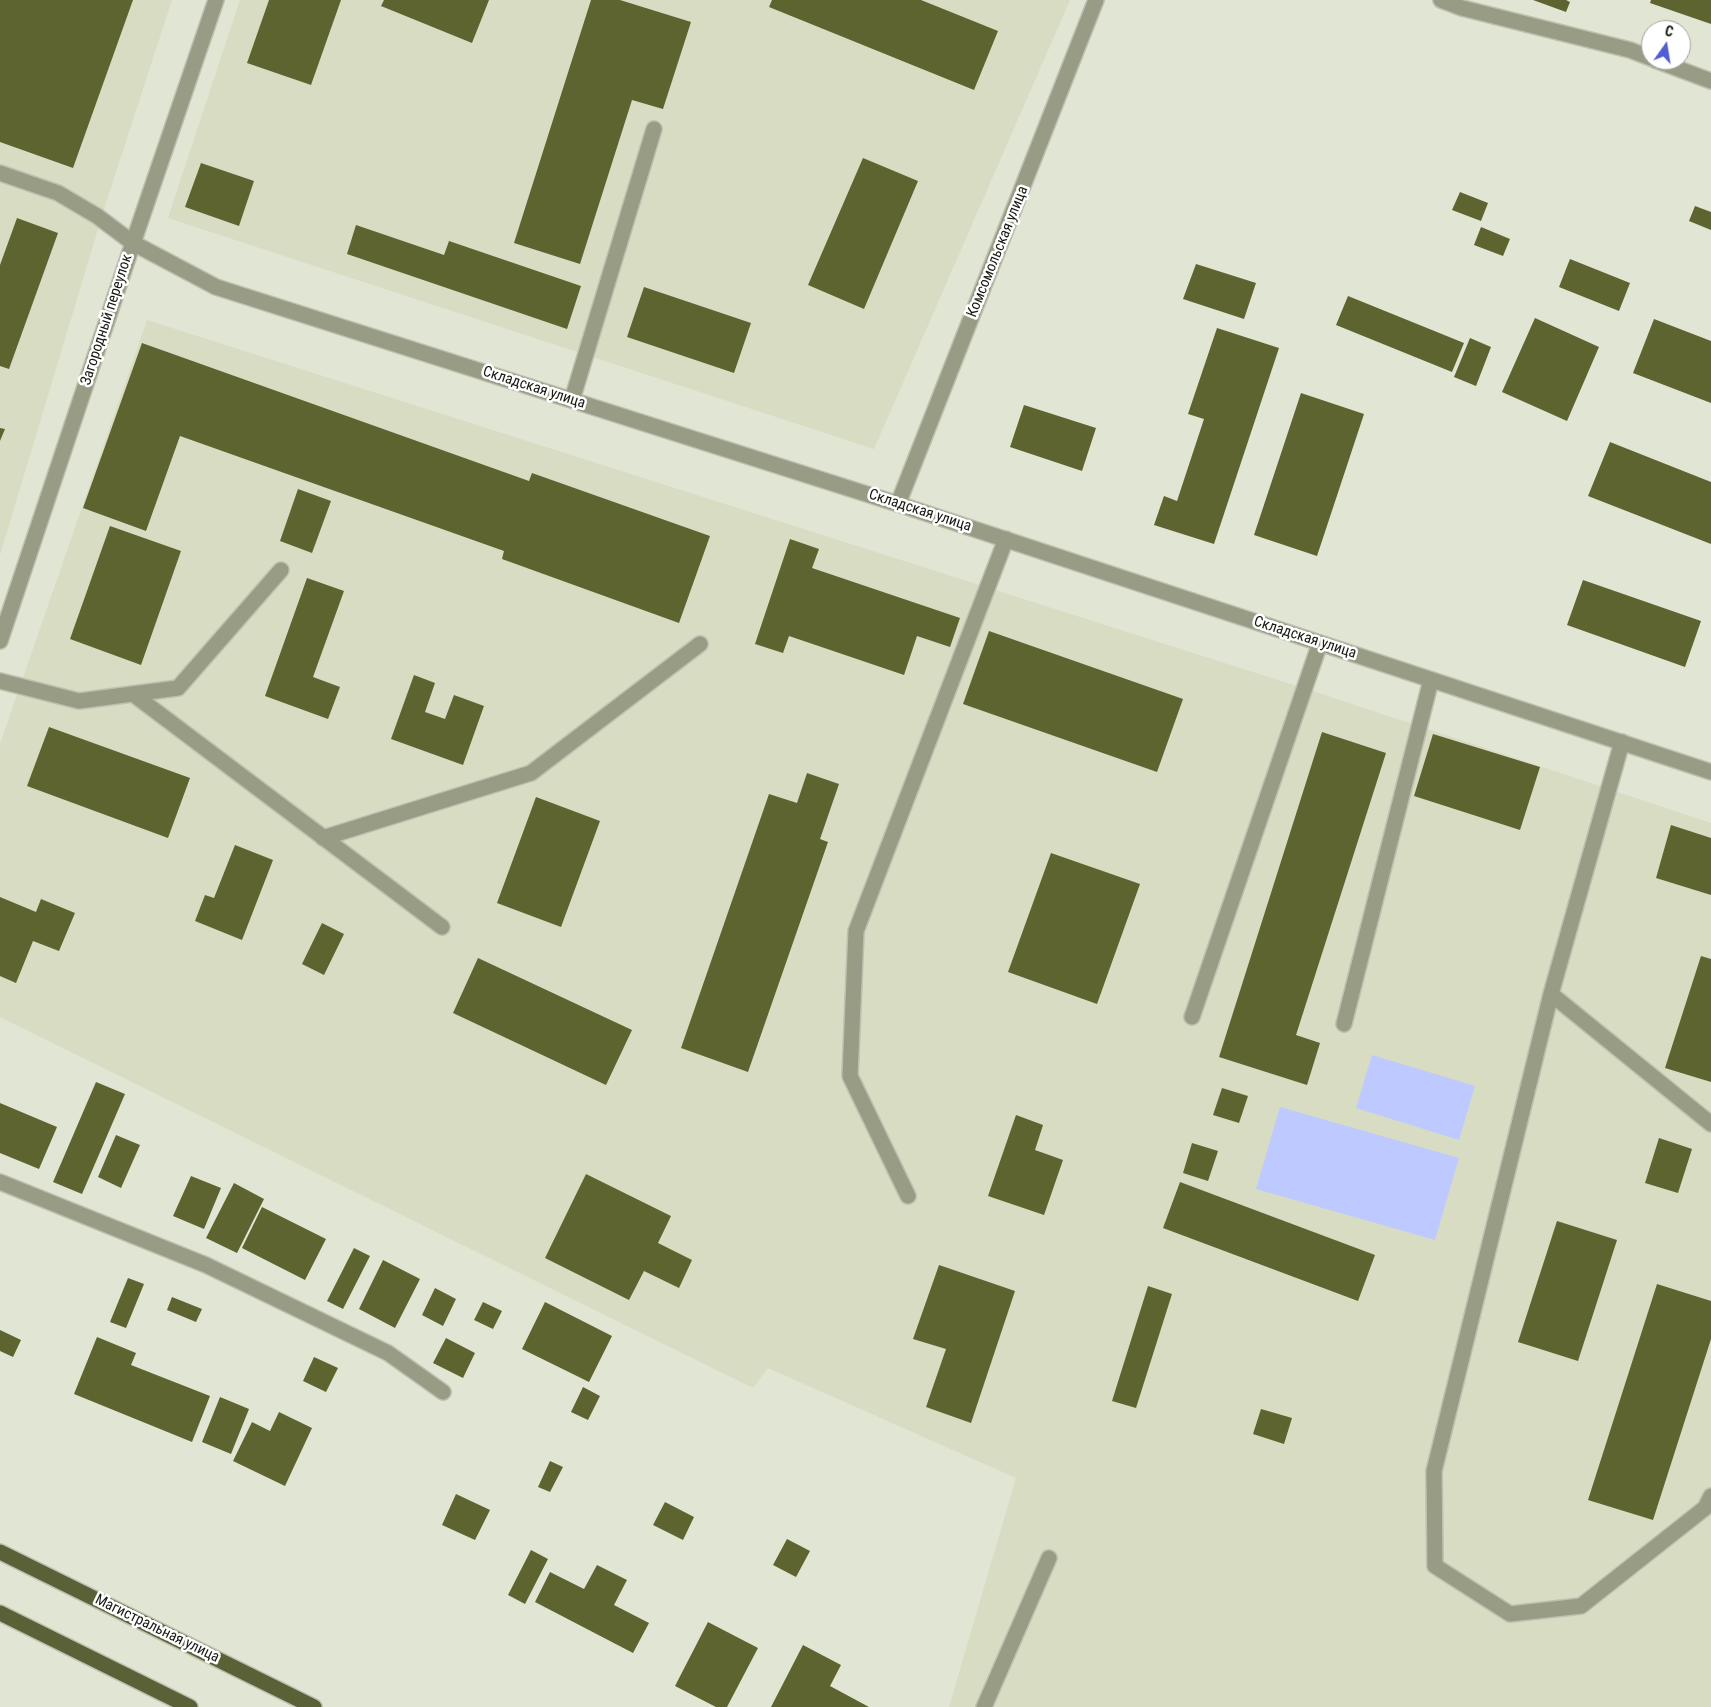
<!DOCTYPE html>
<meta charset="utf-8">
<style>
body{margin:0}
#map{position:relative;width:1711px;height:1707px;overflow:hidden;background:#e1e5d3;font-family:"Roboto Condensed",sans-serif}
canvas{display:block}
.north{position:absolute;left:1641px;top:20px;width:50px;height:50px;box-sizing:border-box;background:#fff;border:1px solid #a3a3a0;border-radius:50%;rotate:13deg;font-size:14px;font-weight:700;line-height:20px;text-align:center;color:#181912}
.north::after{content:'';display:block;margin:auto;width:18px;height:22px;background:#535ed5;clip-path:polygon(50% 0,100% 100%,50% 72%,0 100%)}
</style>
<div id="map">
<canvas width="1711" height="1707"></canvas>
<div class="north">С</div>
</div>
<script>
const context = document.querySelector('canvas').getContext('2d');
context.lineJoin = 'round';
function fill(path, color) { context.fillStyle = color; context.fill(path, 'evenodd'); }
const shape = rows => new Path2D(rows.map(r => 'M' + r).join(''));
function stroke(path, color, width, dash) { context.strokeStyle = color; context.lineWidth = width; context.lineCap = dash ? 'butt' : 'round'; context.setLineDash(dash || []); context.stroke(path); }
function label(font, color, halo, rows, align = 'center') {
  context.font = font + ' "Roboto Condensed",sans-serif'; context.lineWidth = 5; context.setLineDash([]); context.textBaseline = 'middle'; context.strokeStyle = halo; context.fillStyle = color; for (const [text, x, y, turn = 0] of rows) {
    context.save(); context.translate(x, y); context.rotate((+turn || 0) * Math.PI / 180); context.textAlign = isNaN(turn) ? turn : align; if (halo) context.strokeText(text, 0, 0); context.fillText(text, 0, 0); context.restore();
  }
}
fill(shape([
 [0,0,172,0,104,209,0,555],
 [240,0,1070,0,874,449,168,218],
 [147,320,1325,695,1711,823,1711,1707,949,1707,1016,1478,768,1368,753,1388,0,1017,0,744]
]), '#d7dcc2');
fill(shape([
 [1372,1055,1475,1086,1459,1140,1356,1108],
 [1280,1107,1459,1158,1435,1240,1256,1189]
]), '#becaff');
fill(shape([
 [0,0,133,0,73,168,0,142],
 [269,0,341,0,311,85,247,63],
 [384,0,489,0,472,43,381,6],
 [591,0,620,0,691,22,663,109,632,100,580,264,514,243],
 [772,0,921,0,998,31,974,90,769,7],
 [1533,0,1566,0,1570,2,1566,12],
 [1651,0,1711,0,1711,24,1650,3],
 [863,158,918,181,864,309,808,285],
 [201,163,254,181,239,226,185,207],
 [1460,192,1488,203,1481,221,1452,210],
 [1695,206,1711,212,1711,230,1689,221],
 [17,218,58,233,9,369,0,366,0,265],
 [356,225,444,255,449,241,581,286,567,329,347,254],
 [1481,227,1510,239,1503,256,1474,245],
 [1570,259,1630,283,1619,311,1559,287],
 [1196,264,1256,283,1244,319,1183,299],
 [644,287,751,323,734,373,627,337],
 [1348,296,1464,343,1452,372,1336,325],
 [1535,318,1599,347,1567,421,1502,392],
 [1654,319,1711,341,1711,403,1633,373],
 [1217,328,1279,348,1214,544,1154,525,1164,496,1177,501,1204,419,1188,414],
 [1470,338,1491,347,1476,386,1454,377],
 [142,343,529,481,532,473,710,536,679,623,502,559,504,551,180,436,146,531,83,508],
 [1301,393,1364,414,1317,556,1254,535],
 [1024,405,1096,428,1082,471,1010,447],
 [0,428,5,429,0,441],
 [1610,442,1711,482,1711,544,1588,496],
 [298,489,331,501,312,553,280,541],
 [110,526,181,551,141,665,70,639],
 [790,539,819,549,812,568,960,618,950,647,917,636,904,675,789,636,783,653,755,644],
 [307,578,344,591,313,677,340,687,328,719,265,696],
 [1583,580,1701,621,1685,667,1567,625],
 [989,631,1183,699,1157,772,963,704],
 [414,675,435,683,425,712,445,719,454,695,484,706,463,765,391,739],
 [49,727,190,778,168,838,27,786],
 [1322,732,1386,753,1296,1035,1320,1043,1307,1085,1219,1057],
 [1433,734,1540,767,1520,830,1414,796],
 [807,773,839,784,820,839,828,842,748,1072,681,1048,769,794,797,803],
 [536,797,600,821,561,927,497,903],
 [1671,825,1711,838,1711,895,1656,878],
 [235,845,273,860,242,940,195,921,205,895,214,898],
 [1051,853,1140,884,1097,1004,1008,972],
 [0,897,36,912,41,899,75,913,59,951,33,941,16,983,0,976],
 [322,923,344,934,324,975,302,964],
 [1701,956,1711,959,1711,1082,1665,1068],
 [478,958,632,1030,606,1085,453,1013],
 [96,1082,125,1094,82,1194,53,1182],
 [1222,1088,1248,1096,1239,1123,1213,1115],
 [0,1103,57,1127,39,1169,0,1153],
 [1016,1115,1043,1125,1035,1150,1063,1160,1044,1215,988,1196],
 [116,1135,140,1145,121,1188,98,1177],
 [1659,1138,1692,1149,1678,1193,1645,1183],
 [1192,1143,1218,1151,1208,1181,1183,1173],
 [586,1174,671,1216,658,1243,692,1260,679,1288,644,1271,629,1300,545,1258],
 [191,1176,221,1188,204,1229,173,1216],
 [1180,1182,1375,1255,1358,1301,1163,1228],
 [234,1183,264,1199,237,1253,206,1238],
 [262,1207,326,1239,305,1280,242,1248],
 [1557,1221,1617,1240,1578,1361,1518,1342],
 [354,1248,370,1256,343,1309,327,1301],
 [383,1260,420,1279,395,1328,359,1309],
 [939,1265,1015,1291,971,1423,926,1407,946,1349,913,1339],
 [128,1278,144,1284,126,1328,110,1322],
 [1657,1284,1711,1301,1711,1339,1653,1520,1588,1500],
 [1148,1286,1172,1294,1136,1408,1112,1401],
 [435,1288,456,1299,443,1326,422,1315],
 [172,1297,202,1309,196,1322,167,1310],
 [483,1302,502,1311,493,1329,474,1320],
 [545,1302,612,1336,589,1382,522,1349],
 [0,1330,21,1340,13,1357,0,1351],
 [97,1337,136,1353,131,1365,210,1396,192,1442,74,1394],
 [446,1338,475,1353,463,1378,433,1363],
 [314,1357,338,1368,326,1392,303,1381],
 [583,1387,600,1396,588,1420,571,1412],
 [220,1397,249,1409,231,1454,202,1442],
 [1261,1409,1292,1418,1284,1444,1253,1434],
 [279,1412,312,1428,285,1486,233,1461,252,1422,270,1431],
 [550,1461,563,1467,550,1492,538,1487],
 [456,1494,490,1510,475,1540,442,1525],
 [665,1502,694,1517,683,1540,653,1525],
 [787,1539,810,1551,796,1577,773,1565],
 [531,1550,548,1559,525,1604,508,1595],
 [597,1565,627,1580,614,1605,649,1623,633,1653,535,1602,550,1572,584,1589],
 [708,1622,758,1648,727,1707,716,1707,675,1686],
 [803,1645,841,1665,830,1686,869,1707,771,1707]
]), '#5d6430');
const minor = shape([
 [1441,0,1462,8,1630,50,1651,58],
 [1655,60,1711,81],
 [0,173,58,193,97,216,133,243,216,287,898,504,1711,772],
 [572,400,654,129],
 [898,504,1096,0],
 [0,641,133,243,216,0],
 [0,681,79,701,178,688,281,570],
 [133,694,442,927],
 [1622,742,1551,994,1434,1471,1435,1566,1510,1614,1581,1606,1705,1508,1711,1496],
 [323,838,531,773,700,644],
 [1551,994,1711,1124],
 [1192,1017,1320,643],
 [1344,1024,1431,680],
 [0,1182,206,1265,388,1353,443,1392],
 [908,1196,850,1076,856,931,1006,539],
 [984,1707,1049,1558]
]);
const major = shape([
 [0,1552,314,1707],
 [0,1613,190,1707]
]);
stroke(minor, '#bdc0b0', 18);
stroke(major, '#bdc0b0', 18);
stroke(minor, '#989c84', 15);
stroke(major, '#5b6136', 15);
label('15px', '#181912', '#fff', [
 ["Комсомольская улица",998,252,-68],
 ["Загородный переулок",107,320,-72],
 ["Складская улица",534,388,18],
 ["Складская улица",920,511,18],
 ["Складская улица",1305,638,18],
 ["Магистральная улица",157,1629,26]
]);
</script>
